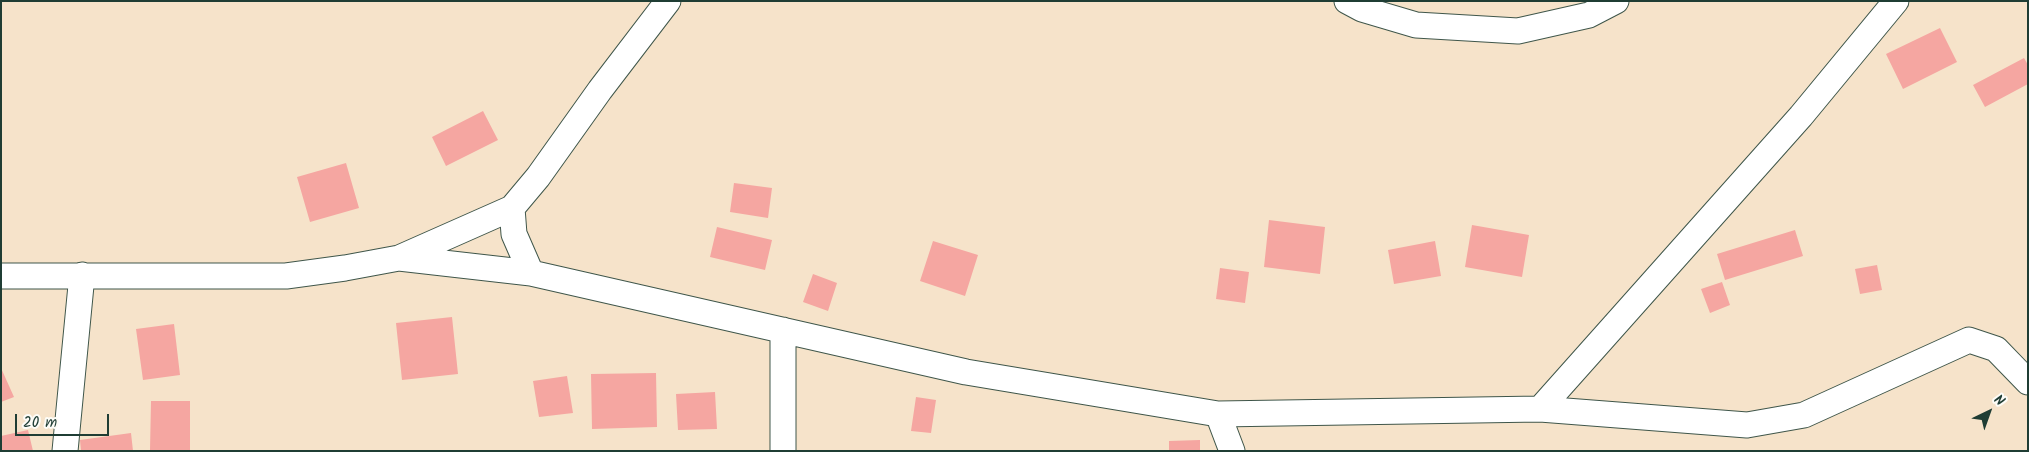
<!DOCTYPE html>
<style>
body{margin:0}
#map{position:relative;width:2029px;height:452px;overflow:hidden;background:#f6e3ca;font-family:Kalam,sans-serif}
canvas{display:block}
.frame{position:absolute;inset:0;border:2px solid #1f3d34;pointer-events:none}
.north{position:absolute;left:1964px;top:387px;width:50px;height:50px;-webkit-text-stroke:4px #fdfcf7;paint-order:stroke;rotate:42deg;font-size:14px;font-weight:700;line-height:20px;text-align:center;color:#1f3d34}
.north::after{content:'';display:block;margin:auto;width:18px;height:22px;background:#1f3d34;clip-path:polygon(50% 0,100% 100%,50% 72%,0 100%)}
.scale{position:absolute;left:15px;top:414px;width:94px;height:22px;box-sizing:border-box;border:2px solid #1f3d34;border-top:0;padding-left:6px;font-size:15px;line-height:18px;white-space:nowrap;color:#1f3d34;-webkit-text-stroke:4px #fdfcf7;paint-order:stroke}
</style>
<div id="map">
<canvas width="2029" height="452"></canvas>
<div class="frame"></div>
<div class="north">N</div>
<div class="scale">20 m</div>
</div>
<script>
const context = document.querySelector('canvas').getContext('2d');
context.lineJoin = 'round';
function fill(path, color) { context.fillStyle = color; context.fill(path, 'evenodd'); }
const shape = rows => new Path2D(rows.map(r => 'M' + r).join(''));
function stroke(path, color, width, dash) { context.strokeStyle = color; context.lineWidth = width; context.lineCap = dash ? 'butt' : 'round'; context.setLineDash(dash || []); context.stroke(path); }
fill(shape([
 [1940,28,1957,62,1903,89,1886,54],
 [2024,58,2028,65,2028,84,1985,107,1973,85],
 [483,111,498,140,446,166,432,137],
 [346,163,359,208,310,222,297,177],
 [734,183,772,188,768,218,730,212],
 [1269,220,1325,227,1320,274,1264,267],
 [1472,225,1529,235,1522,277,1465,267],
 [717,227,772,240,765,270,710,257],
 [1795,230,1803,256,1725,280,1717,254],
 [933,241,978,255,965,296,920,281],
 [1435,241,1441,276,1394,284,1388,250],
 [1877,265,1882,290,1860,294,1855,269],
 [1220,268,1249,272,1245,303,1216,299],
 [813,274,837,283,828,311,803,302],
 [1722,282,1730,305,1710,313,1701,289],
 [452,317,458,374,402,380,396,323],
 [174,324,180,375,143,380,136,329],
 [1,368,14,397,1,402],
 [656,373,657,427,592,429,591,374],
 [567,376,573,413,539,417,533,381],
 [715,392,717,429,678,430,676,394],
 [916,397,936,400,931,433,911,431],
 [151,401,190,401,190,450,150,450],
 [28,430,33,451,1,451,1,436],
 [131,433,133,451,81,451,80,440],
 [1200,440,1200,451,1169,451,1169,441]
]), '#f5a6a1');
const minor = shape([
 [1347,1,1362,9,1416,25,1518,31,1589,15,1616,1],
 [512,208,514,234,531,273],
 [399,258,512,208,538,177,600,90,668,1],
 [1,276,286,276,345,268,399,258,531,273,966,372,1218,414,1540,409,1801,116,1896,1],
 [783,330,783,451],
 [1540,409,1747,425,1804,415,1969,340,1996,349,2028,382],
 [1218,414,1232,451],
 [65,451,82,275]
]);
stroke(minor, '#3f564a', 27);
stroke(minor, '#fff', 25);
</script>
